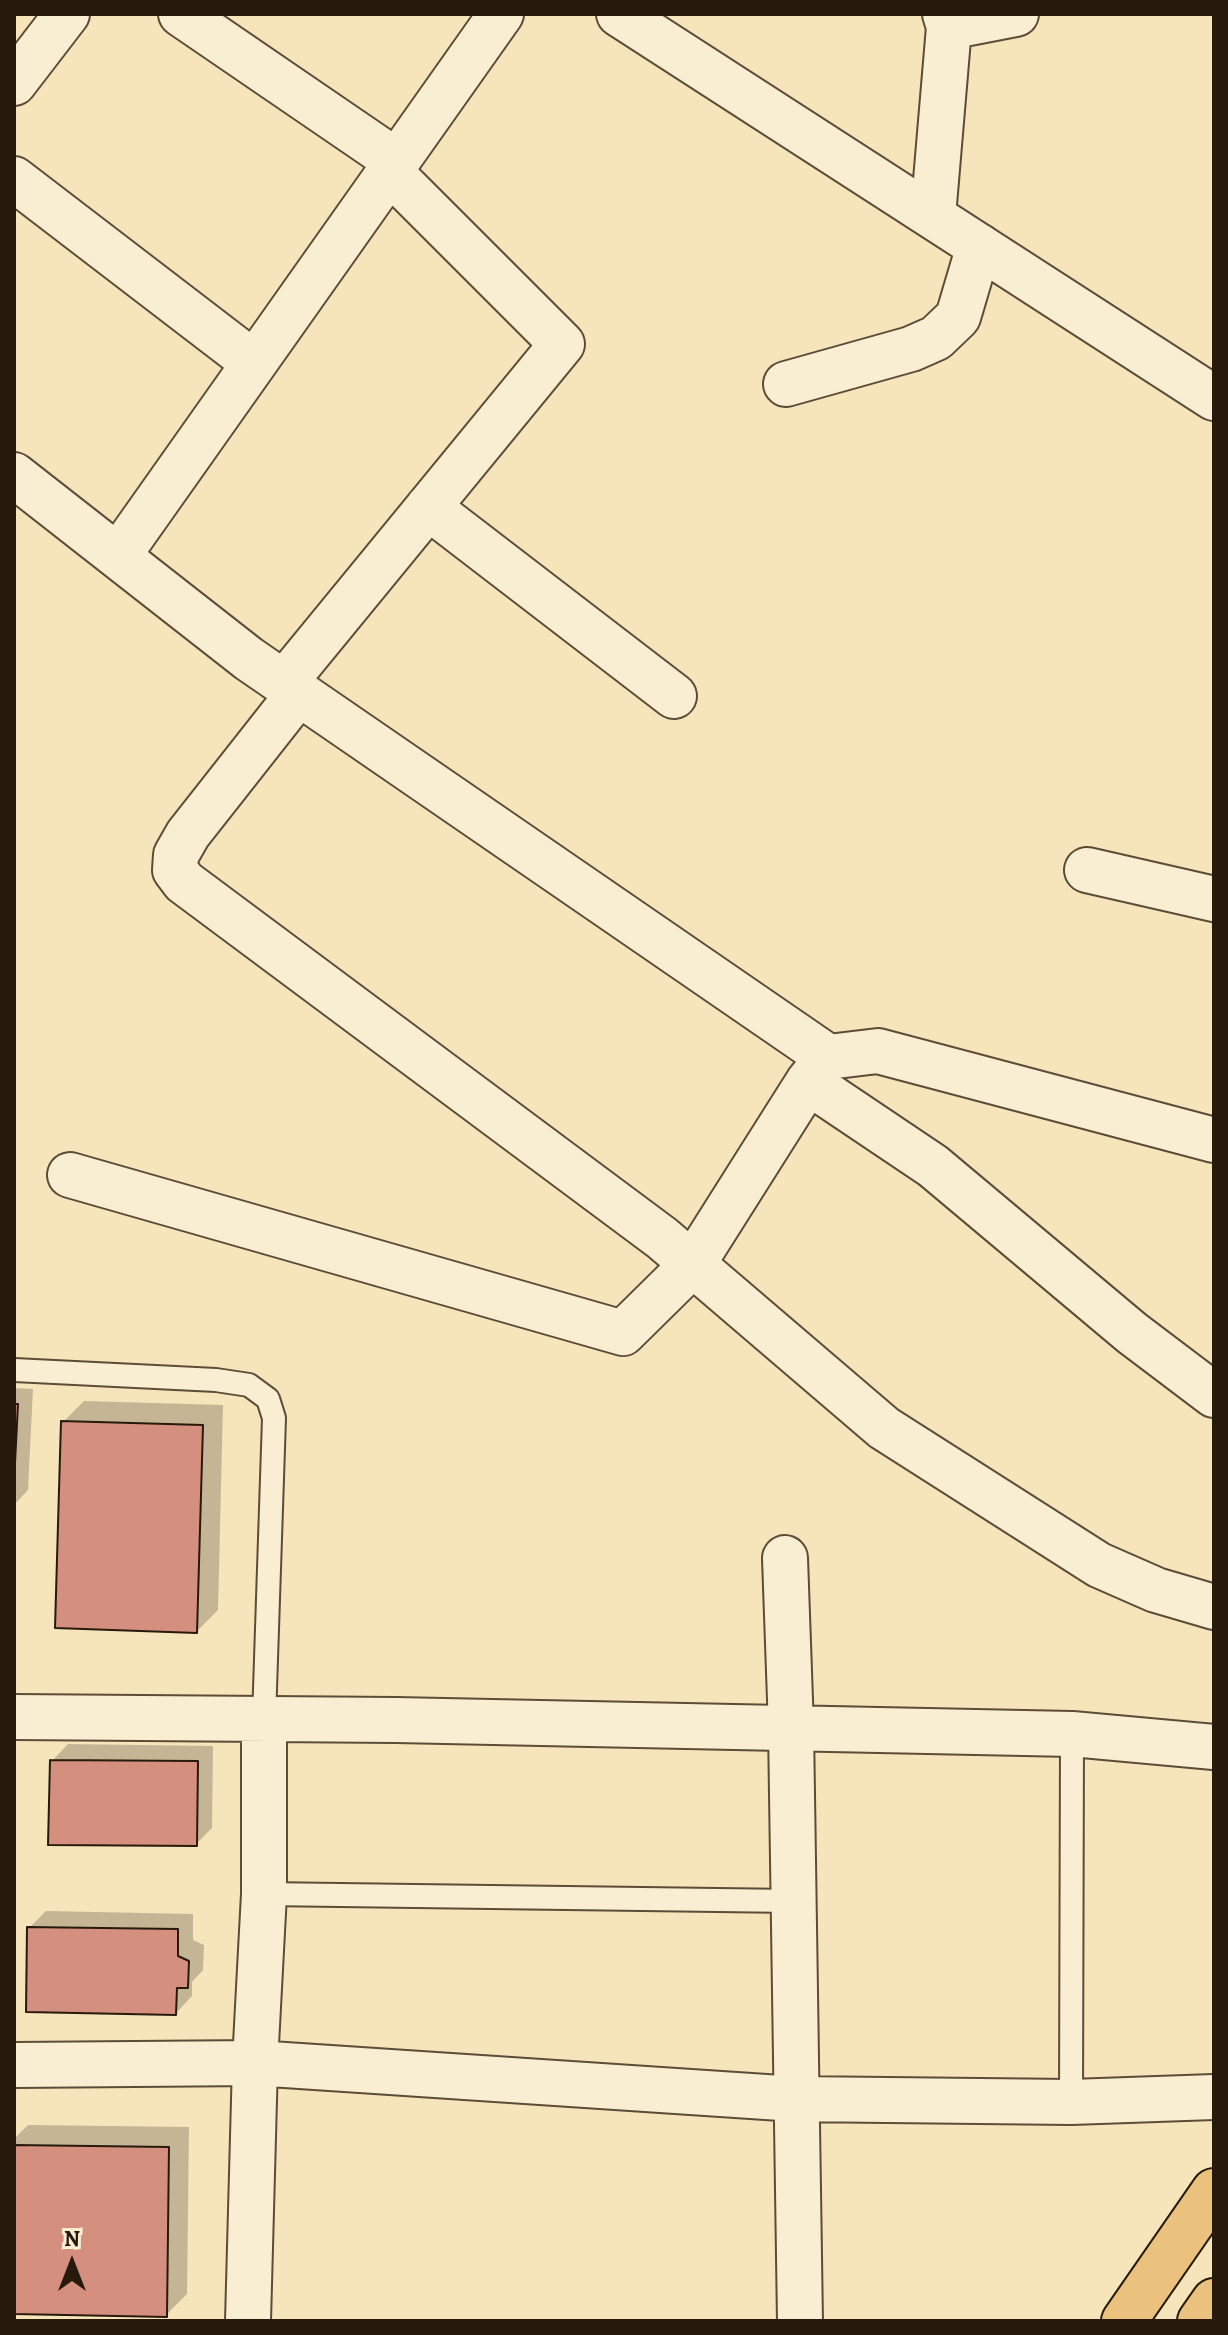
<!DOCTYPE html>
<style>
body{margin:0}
#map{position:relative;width:1228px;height:2335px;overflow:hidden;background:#f6e4ba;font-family:Alegreya,serif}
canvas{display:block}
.frame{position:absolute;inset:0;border:16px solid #28190d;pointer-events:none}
.north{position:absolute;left:32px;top:2223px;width:80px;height:80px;-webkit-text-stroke:6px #f9edd2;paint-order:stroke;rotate:0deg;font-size:22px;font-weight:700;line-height:32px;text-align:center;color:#28190d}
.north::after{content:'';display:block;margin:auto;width:28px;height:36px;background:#28190d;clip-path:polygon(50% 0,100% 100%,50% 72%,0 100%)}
</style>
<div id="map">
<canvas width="1228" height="2335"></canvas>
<div class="frame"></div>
<div class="north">N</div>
</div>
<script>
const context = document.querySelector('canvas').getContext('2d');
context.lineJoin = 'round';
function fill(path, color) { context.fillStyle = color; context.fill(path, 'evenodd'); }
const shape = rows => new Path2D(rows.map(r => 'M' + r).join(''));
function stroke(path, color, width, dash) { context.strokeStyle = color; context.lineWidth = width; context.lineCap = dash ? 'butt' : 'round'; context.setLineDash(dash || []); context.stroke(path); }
fill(shape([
 [14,1388,33,1389,28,1490,14,1505],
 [84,1401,223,1405,218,1610,197,1631,63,1422],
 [68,1744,213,1746,212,1828,196,1844,52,1761],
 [46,1911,193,1914,193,1940,204,1945,203,1970,192,1982,192,1996,176,2013,29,1928],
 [28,2125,189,2127,187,2294,166,2315,14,2312,14,2139]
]), '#0003');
const building = shape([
 [14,1404,18,1404,14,1483,14,1404],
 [61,1421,203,1425,197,1633,55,1628,61,1421],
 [50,1760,198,1761,197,1846,48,1845,50,1760],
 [27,1927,178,1929,178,1956,189,1961,188,1988,177,1988,176,2015,26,2012,27,1927],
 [14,2145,169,2147,167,2317,14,2314,14,2145]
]);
fill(building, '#d48f7e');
stroke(building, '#28190d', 2);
const service = shape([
 [14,1370,216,1380,249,1385,268,1399,274,1418,264,1719],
 [264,1894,793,1901],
 [1071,2102,1072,1734]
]);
const minor = shape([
 [181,14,396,161],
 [619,14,1214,398],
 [945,14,949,27,1016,14],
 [14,83,67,14],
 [14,179,254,363],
 [933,216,949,27],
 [786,384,911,349,936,338,958,317,979,246],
 [14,475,249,659,828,1057,878,1051,1214,1140],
 [428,507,674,696],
 [118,556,501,14],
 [284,683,562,344,389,171],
 [299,693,188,834,176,855,175,870,184,882,662,1238,884,1428,1099,1565,1156,1590,1214,1607],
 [1087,870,1214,899],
 [808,1082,933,1166,1132,1333,1214,1395],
 [70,1175,623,1333,693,1264,808,1082,828,1057],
 [785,1558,791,1728,800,2321],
 [14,1717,396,1720,1072,1734,1214,1747],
 [14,2065,255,2063,796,2099,1071,2102,1214,2097],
 [248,2321,255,2063,264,1894,264,1719]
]);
const primary = shape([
 [1124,2321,1214,2191],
 [1200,2321,1214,2301]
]);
stroke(service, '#5c4c38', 26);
stroke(minor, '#5c4c38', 48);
stroke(primary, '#28190d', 48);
stroke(service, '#f9edd2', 22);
stroke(minor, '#f9edd2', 44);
stroke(primary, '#ebc27d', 44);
</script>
